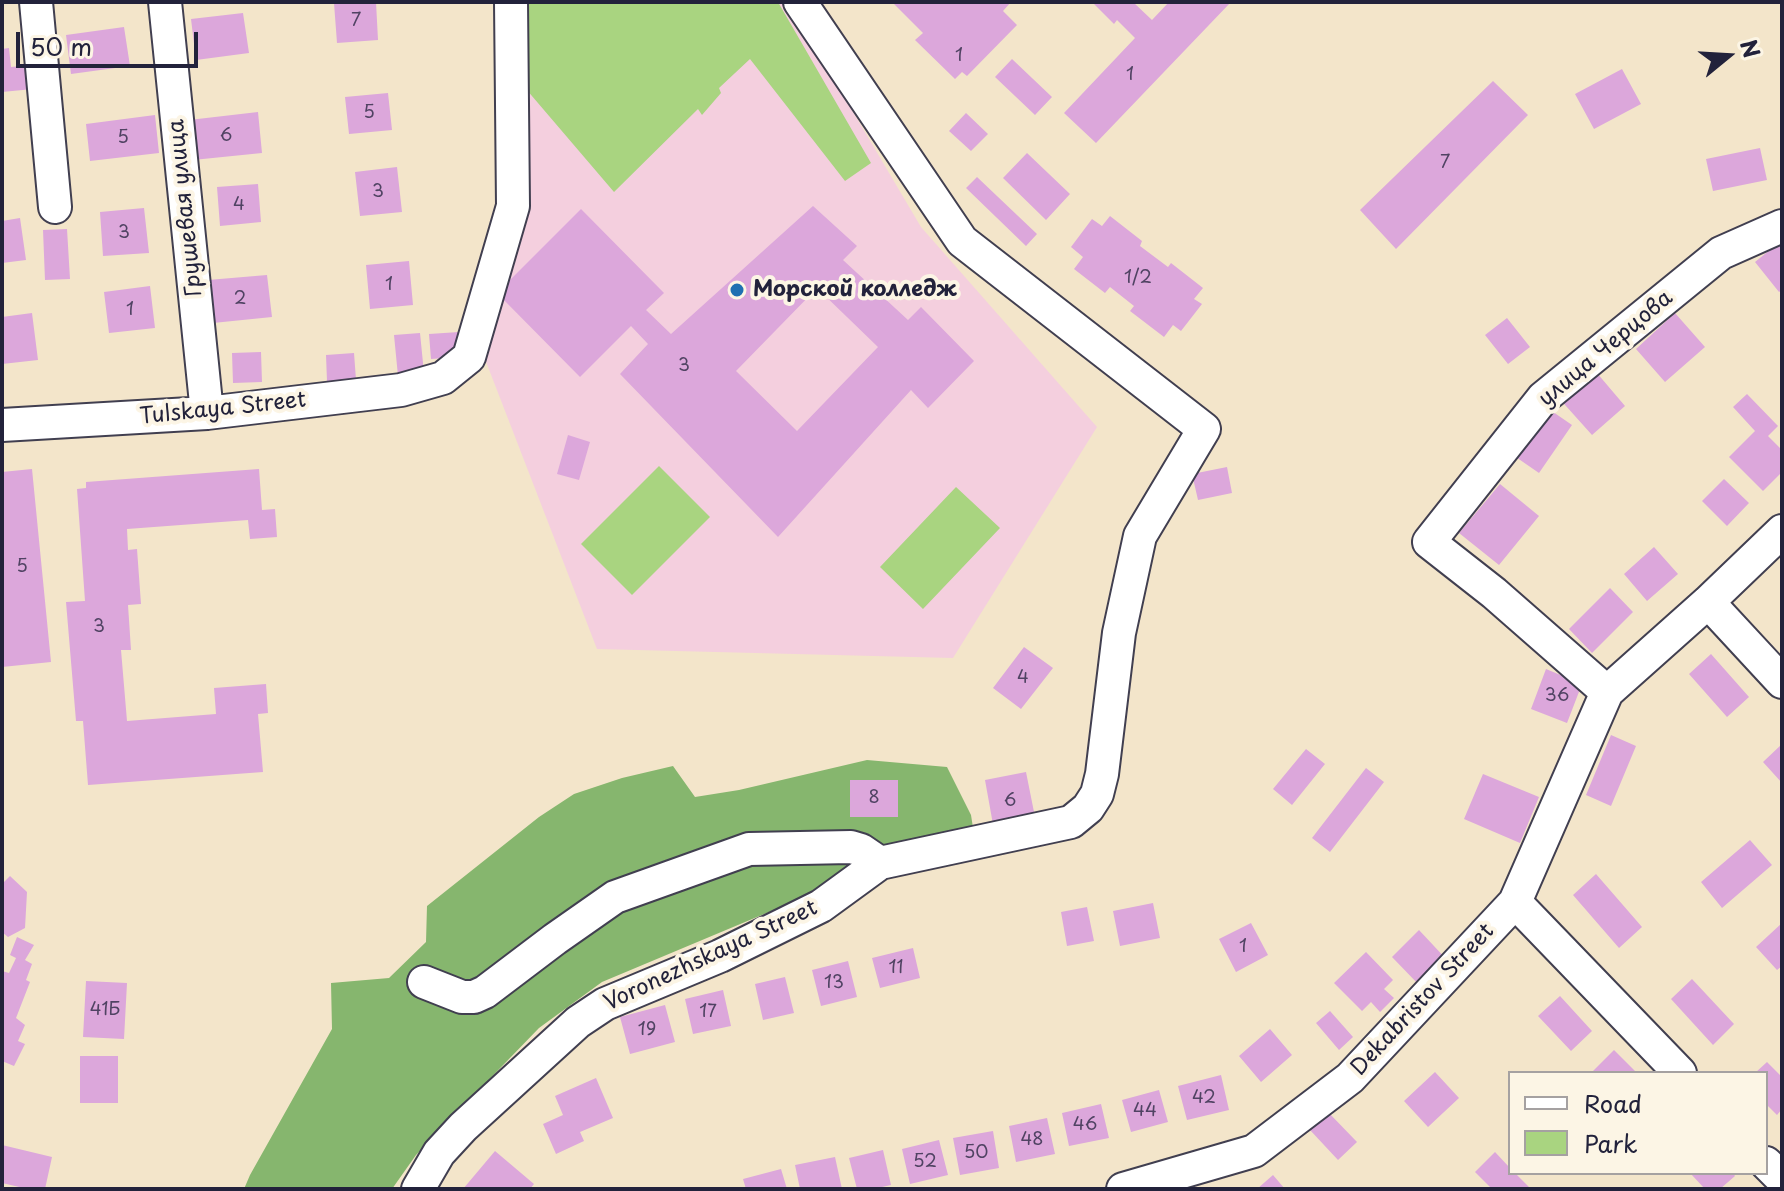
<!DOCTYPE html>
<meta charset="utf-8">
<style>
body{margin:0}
#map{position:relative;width:1784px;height:1191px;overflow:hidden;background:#f3e5ca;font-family:"Playpen Sans",sans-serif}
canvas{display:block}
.frame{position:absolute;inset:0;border:4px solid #22223b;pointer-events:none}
.legend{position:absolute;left:1508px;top:1071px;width:260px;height:104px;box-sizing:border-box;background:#fcf5e5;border:2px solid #a5a1a1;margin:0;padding:10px 14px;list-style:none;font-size:24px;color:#22223b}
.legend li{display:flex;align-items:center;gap:16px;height:40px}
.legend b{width:40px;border:2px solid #a5a1a1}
.north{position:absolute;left:1688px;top:16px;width:80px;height:80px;-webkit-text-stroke:6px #fcf5e5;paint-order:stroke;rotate:72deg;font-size:22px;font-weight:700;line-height:32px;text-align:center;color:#22223b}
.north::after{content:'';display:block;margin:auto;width:28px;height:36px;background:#22223b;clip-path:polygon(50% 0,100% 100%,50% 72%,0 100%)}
.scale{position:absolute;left:16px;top:32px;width:182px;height:36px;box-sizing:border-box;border:4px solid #22223b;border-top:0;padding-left:10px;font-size:24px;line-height:28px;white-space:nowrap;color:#22223b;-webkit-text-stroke:6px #fcf5e5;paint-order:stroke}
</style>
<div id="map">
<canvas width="1784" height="1191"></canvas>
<div class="frame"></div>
<ul class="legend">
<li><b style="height:10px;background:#fff"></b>Road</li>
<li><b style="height:22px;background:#a9d480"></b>Park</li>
</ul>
<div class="north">N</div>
<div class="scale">50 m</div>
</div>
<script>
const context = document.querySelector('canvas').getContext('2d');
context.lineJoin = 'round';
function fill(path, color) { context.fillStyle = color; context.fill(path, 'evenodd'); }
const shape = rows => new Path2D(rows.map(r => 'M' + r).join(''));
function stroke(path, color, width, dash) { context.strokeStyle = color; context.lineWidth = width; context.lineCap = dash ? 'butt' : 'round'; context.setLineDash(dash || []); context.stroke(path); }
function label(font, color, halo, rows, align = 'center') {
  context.font = font + ' "Playpen Sans",sans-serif'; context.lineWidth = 8; context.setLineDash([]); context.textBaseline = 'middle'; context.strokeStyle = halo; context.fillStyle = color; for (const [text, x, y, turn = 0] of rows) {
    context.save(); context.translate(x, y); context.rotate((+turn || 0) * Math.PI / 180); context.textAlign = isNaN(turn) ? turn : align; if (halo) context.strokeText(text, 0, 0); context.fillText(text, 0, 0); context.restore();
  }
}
fill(shape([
 [519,2,788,2,921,227,1097,427,953,658,597,649,478,341,517,238]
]), '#f4cfde');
fill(shape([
 [524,2,778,2,871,163,845,181,750,59,719,88,721,93,702,115,698,109,614,192,526,89],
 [659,466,710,517,632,595,581,544],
 [956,487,1000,528,923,609,880,567]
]), '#a9d480');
fill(shape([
 [867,760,947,767,971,815,974,834,788,904,602,982,539,1028,416,1155,392,1189,244,1189,250,1175,332,1029,331,983,389,978,426,942,427,906,539,817,574,794,622,778,673,766,695,797,739,790]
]), '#86b66e');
fill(shape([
 [376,2,378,40,337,43,334,3],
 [892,2,1011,2,1003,11,1017,25,967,76,962,72,955,79,915,40,923,33],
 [1092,2,1133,2,1152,20,1169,2,1231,2,1096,143,1064,113,1135,38,1117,20,1114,24],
 [243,13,249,53,196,60,191,19],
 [124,27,130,66,71,74,66,35],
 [9,48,11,67,31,65,33,89,2,92,2,49],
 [1012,59,1052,97,1035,115,995,77],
 [1622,69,1641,104,1594,129,1575,94],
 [1493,81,1528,115,1396,249,1360,210],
 [388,93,392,130,349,134,345,97],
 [258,112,262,153,193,160,189,120],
 [966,113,988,134,971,151,949,131],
 [155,115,159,153,90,161,86,124],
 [1760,148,1767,180,1713,191,1706,159],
 [1027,153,1070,194,1046,220,1003,178],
 [397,167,402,212,360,216,355,172],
 [977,177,1037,234,1026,246,966,188],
 [258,184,261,222,220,226,217,187],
 [813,206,857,246,843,260,908,320,921,307,974,361,928,408,911,390,778,537,620,374,648,344,631,326,580,377,497,293,581,209,664,293,646,310,671,334],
 [817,288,878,347,797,431,736,371],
 [144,208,149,253,103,256,100,212],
 [1110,216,1142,241,1140,246,1168,267,1171,263,1203,288,1194,299,1202,304,1181,331,1173,325,1164,337,1130,311,1134,306,1110,287,1105,293,1074,269,1083,257,1071,247,1092,219,1102,226],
 [20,218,26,260,2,263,2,221],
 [67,229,70,279,45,280,43,230],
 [1782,240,1782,290,1779,292,1755,262],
 [409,261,413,305,370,309,366,265],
 [267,275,272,317,213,323,208,280],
 [150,286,155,328,109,333,104,292],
 [32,313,38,360,2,364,2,317],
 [1675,313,1705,347,1665,382,1636,349],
 [1507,318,1530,347,1508,364,1485,335],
 [459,332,460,357,431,359,429,334],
 [420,333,424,373,398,376,394,335],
 [261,352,262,382,233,383,232,353],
 [354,353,356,380,327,381,326,355],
 [1591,366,1625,406,1592,435,1557,396],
 [1747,394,1778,426,1768,436,1782,450,1782,472,1763,491,1729,457,1755,431,1733,407],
 [1543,405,1572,425,1539,473,1510,453],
 [568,435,590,442,579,480,557,474],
 [1227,467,1232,493,1198,500,1192,474],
 [32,469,51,662,2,667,2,472],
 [259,469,262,510,275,509,277,537,250,539,248,520,127,529,128,550,137,549,141,604,128,605,131,650,121,650,127,721,216,714,214,688,266,684,268,713,258,714,263,772,88,785,83,721,76,721,66,602,85,601,77,489,86,488,86,482],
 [1724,479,1749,503,1727,526,1702,501],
 [1500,484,1539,516,1499,565,1459,533],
 [1654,547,1678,574,1647,601,1624,574],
 [1610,588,1633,612,1592,653,1569,629],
 [1024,647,1053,668,1021,709,993,688],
 [1711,654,1749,697,1727,717,1689,674],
 [1546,669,1582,684,1567,723,1531,709],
 [1611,735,1636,746,1611,806,1586,795],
 [1782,744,1782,783,1763,762],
 [1306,749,1325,764,1292,805,1273,789],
 [1366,768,1384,782,1330,852,1312,838],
 [1026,772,1036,822,994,830,985,780],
 [1483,774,1539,797,1520,843,1464,819],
 [850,780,898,780,898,817,850,817],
 [1750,840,1772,865,1722,908,1701,882],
 [1596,874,1642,927,1619,948,1573,895],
 [10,876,27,892,25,928,8,937,2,932,2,884],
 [1153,903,1160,938,1120,946,1113,911],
 [1087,907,1094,941,1067,946,1061,912],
 [1251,923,1268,955,1236,972,1219,939],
 [1782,923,1782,966,1777,970,1756,947],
 [1419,930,1448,961,1421,987,1392,957],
 [17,937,34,945,25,960,32,964,26,980,30,982,16,1018,25,1025,18,1041,25,1044,14,1066,2,1061,2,971,9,973,16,958,10,955],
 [913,948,920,978,880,988,872,958],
 [1366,952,1393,980,1384,989,1394,998,1380,1012,1371,1002,1362,1011,1334,983],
 [848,961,857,997,821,1006,812,970],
 [785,977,794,1013,763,1020,755,984],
 [1692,979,1734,1024,1713,1045,1671,999],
 [86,981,127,983,124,1039,83,1037],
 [723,990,731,1026,693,1034,685,999],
 [1560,996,1592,1031,1571,1051,1538,1016],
 [665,1005,675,1042,630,1054,620,1017],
 [1330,1011,1353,1037,1339,1050,1316,1023],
 [1270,1029,1292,1055,1261,1082,1239,1056],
 [1614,1050,1637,1073,1595,1073,1593,1071],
 [80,1056,118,1056,118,1103,80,1103],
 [1767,1062,1782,1077,1782,1109,1777,1115,1766,1104,1766,1073,1755,1073],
 [1435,1072,1459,1098,1428,1127,1404,1101],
 [1221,1075,1229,1110,1187,1120,1178,1086],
 [596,1078,613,1118,580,1132,584,1141,556,1154,543,1124,563,1115,555,1096],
 [1159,1090,1168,1122,1131,1132,1122,1100],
 [1101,1104,1109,1138,1069,1146,1062,1113],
 [1328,1112,1357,1142,1338,1160,1310,1130],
 [1047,1118,1055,1154,1016,1162,1009,1126],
 [993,1131,999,1168,960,1175,953,1138],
 [939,1140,948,1175,910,1184,902,1149],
 [2,1145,52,1157,45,1189,28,1189,2,1183],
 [883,1150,891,1185,873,1189,857,1189,849,1158],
 [495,1151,534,1184,530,1189,463,1189],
 [1495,1152,1510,1168,1510,1173,1515,1173,1529,1187,1527,1189,1492,1189,1475,1172],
 [835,1157,842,1189,800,1189,795,1165],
 [781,1169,787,1189,746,1189,743,1179],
 [1690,1173,1733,1173,1735,1176,1720,1189,1705,1189],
 [1273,1175,1285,1189,1257,1189]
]), '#dca7db');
const minor = shape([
 [36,2,55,207],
 [165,2,207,413],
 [2,425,207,413,401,390,443,378,469,357,513,206,511,2],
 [1708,602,1782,682],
 [1607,692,1494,593,1429,542,1543,398,1721,253,1782,226],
 [1515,902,1680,1073],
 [424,982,462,997,474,997,485,992,555,939,615,897,749,849,851,847,861,850,880,863],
 [1766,1163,1782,1179],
 [418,1189,439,1153,463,1127,578,1022,605,1004,720,956,821,906,880,863,1071,822,1088,808,1097,794,1102,774,1119,633,1140,536,1204,429,962,241,800,2],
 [1123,1189,1254,1151,1350,1078,1515,902,1607,692,1708,602,1782,531]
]);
stroke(minor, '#413f50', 36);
stroke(minor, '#fff', 32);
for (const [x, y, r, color] of [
 [737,290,8,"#1f6fb2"]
]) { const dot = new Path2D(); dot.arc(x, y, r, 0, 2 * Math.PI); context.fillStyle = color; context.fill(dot); stroke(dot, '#fcf5e5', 3); }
label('18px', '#504363', null, [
 ["7",356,21],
 ["1",959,56],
 ["1",1130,75],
 ["5",369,113],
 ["6",226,136],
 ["5",123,138],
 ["7",1445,163],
 ["3",378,192],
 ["4",239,205],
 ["3",124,233],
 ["1/2",1138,278],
 ["1",389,285],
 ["2",240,299],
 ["1",130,310],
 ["3",684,366],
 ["5",22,567],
 ["3",99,627],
 ["4",1023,678],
 ["36",1557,696],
 ["8",874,798],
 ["6",1010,801],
 ["1",1243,947],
 ["11",896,968],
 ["13",834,983],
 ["41Б",105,1010],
 ["17",708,1012],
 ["19",647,1030],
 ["42",1204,1098],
 ["44",1145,1111],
 ["46",1085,1125],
 ["48",1032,1140],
 ["50",976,1153],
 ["52",925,1162]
]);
label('22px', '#22223b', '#fcf5e5', [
 ["Грушевая улица",186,208,-96],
 ["улица Черцова",1606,349,-40],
 ["Tulskaya Street",223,409,-6],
 ["Voronezhskaya Street",711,956,-25],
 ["Dekabristov Street",1423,1000,-47]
]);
label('bold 22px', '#22223b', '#fcf5e5', [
 ["Морской колледж",753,290]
], 'left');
</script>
